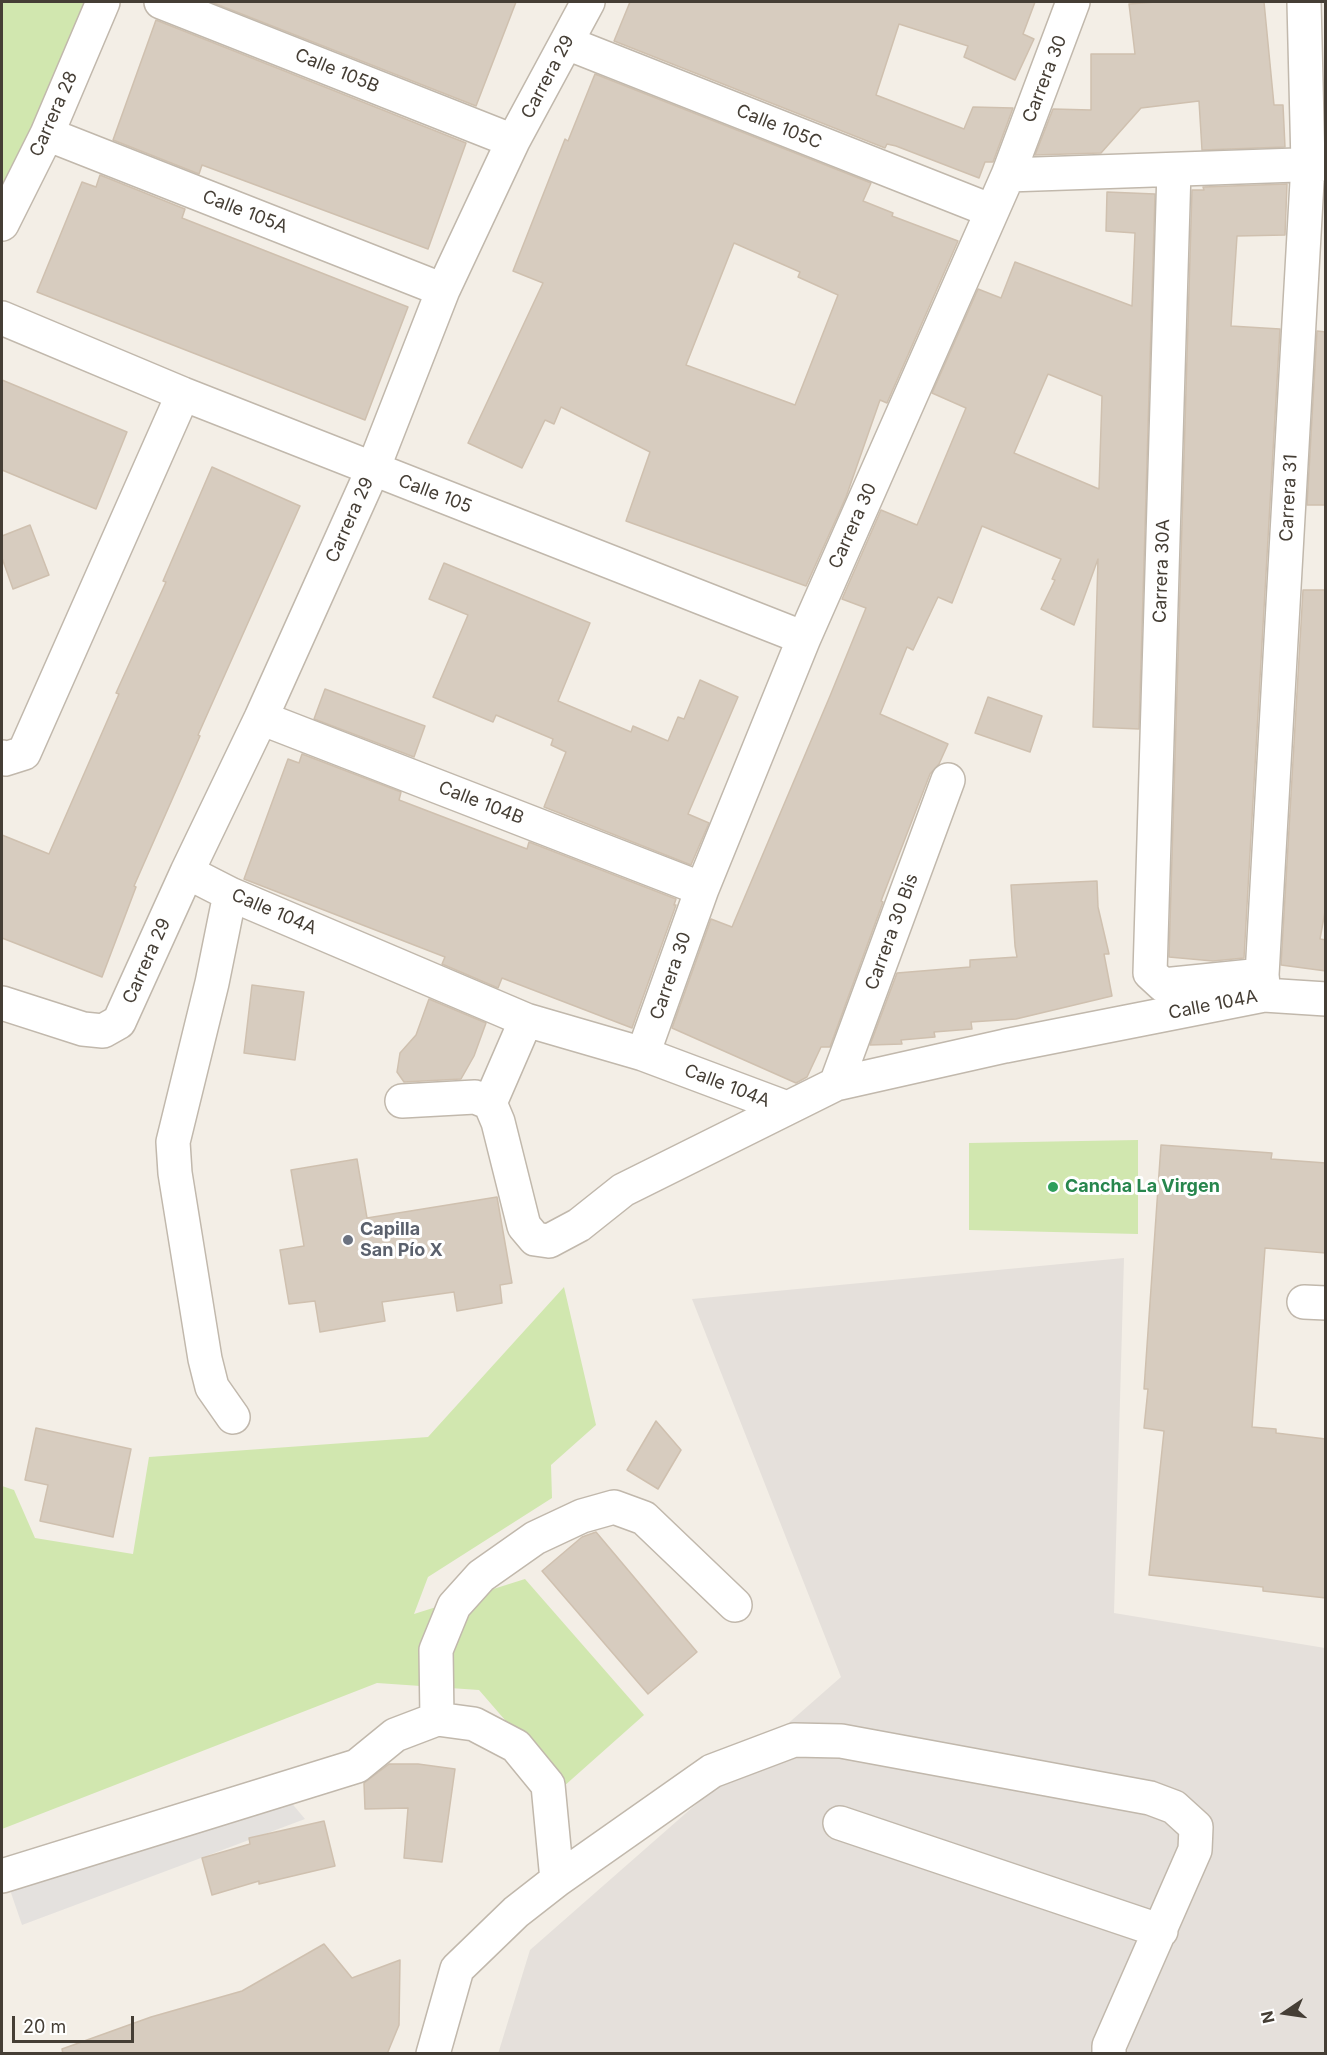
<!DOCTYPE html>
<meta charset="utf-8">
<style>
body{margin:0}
#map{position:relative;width:1327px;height:2055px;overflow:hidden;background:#f3eee6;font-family:Inter,sans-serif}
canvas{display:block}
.frame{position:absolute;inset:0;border:3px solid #453e35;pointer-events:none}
.north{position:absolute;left:1255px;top:1983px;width:60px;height:60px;-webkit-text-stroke:4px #fff;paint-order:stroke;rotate:257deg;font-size:16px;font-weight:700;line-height:24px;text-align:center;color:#453e35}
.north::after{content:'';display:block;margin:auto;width:21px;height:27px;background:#453e35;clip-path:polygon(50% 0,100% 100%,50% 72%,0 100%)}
.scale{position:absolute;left:12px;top:2016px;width:122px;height:27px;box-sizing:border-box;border:3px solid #453e35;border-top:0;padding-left:8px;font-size:18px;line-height:21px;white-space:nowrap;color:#453e35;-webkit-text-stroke:4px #fff;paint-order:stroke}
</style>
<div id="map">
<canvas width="1327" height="2055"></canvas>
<div class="frame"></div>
<div class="north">N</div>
<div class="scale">20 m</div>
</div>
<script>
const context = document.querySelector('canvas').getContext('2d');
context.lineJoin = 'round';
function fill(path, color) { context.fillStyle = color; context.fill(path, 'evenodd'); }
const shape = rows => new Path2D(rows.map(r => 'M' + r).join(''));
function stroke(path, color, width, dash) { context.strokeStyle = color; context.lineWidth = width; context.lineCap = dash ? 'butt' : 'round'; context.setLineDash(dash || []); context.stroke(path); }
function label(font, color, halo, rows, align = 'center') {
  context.font = font + ' Inter,sans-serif'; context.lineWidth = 6; context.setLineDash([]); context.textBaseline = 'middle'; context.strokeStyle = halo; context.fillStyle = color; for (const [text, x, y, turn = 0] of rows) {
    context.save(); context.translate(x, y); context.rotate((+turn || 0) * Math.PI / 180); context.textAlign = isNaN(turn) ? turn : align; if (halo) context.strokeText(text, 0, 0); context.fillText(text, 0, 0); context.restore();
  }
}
fill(shape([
 [1124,1258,1114,1613,1325,1648,1325,2053,498,2054,530,1950,841,1677,692,1299]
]), '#e5e0db');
fill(shape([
 [2,2,103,2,2,224],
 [1138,1140,1138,1234,969,1230,969,1143],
 [564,1287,596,1425,551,1465,552,1498,428,1577,414,1614,525,1579,644,1715,563,1787,479,1690,377,1683,2,1829,2,1486,14,1490,35,1538,133,1554,149,1457,428,1437]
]), '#d1e7af');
fill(shape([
 [284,1794,305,1819,22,1925,10,1890]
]), '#e4e1de');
const building = shape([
 [211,2,516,2,476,106,211,2],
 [630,2,1035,2,1023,34,1034,39,1015,80,964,57,968,46,899,24,876,95,964,129,973,107,1013,108,993,162,985,162,979,178,896,146,887,144,885,148,614,41,630,2],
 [1156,2,1264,2,1274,105,1283,105,1285,147,1202,150,1199,101,1141,108,1101,153,1035,155,1053,109,1091,110,1091,54,1135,54,1129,4,1156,2],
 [156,20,466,143,428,249,202,165,199,174,113,140,156,20],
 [595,74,871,183,863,201,893,213,892,216,958,241,887,403,880,400,846,497,806,586,626,521,650,452,561,407,554,424,545,420,522,468,468,443,543,283,513,271,565,139,568,141,595,74],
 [734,243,800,272,798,277,838,295,795,405,686,365,734,243],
 [100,175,185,209,182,218,408,307,365,420,37,292,82,182,96,187,100,175],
 [1287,184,1285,235,1237,236,1231,326,1280,329,1244,958,1213,961,1169,957,1192,190,1204,190,1203,187,1287,184],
 [1107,192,1155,194,1139,729,1093,727,1098,559,1074,625,1041,609,1055,580,1052,579,1061,559,982,526,952,603,938,597,913,650,907,647,880,714,948,744,939,764,930,774,881,901,883,902,830,1047,821,1047,807,1077,796,1083,672,1028,711,919,732,927,830,696,866,608,842,599,881,510,917,525,966,408,932,393,978,289,1001,298,1015,262,1132,306,1135,233,1106,231,1107,192],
 [1048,374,1102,396,1099,489,1014,453,1048,374],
 [1317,331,1326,332,1326,505,1307,505,1317,331],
 [2,380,127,432,96,509,2,470,2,380],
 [212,467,300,506,198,735,200,736,134,886,136,887,102,977,2,938,2,835,49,854,119,694,116,693,166,582,163,581,212,467],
 [30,525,49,575,13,589,2,558,2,536,30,525],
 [444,563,590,623,558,701,631,732,633,726,668,741,678,717,684,719,700,680,738,697,688,814,709,823,691,865,544,807,566,752,551,745,553,739,496,715,493,722,433,697,468,615,429,599,444,563],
 [1303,590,1326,590,1326,906,1320,939,1326,940,1326,971,1281,965,1303,590],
 [325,689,425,726,414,757,314,719,325,689],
 [988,697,1042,716,1030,752,975,733,988,697],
 [302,754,401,792,399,800,527,849,529,842,676,899,674,905,676,905,632,1028,502,978,498,988,442,964,445,957,244,879,288,759,299,763,302,754],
 [1097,881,1098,907,1109,954,1104,954,1112,996,1016,1019,971,1022,972,1029,934,1032,935,1037,901,1040,902,1044,870,1045,897,973,970,967,970,960,1017,957,1015,946,1011,885,1097,881],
 [252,985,304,992,295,1060,244,1053,252,985],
 [429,999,486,1023,474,1056,461,1079,404,1082,397,1072,400,1053,416,1035,429,999],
 [1161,1145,1272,1153,1271,1159,1326,1163,1326,1253,1265,1248,1252,1427,1276,1429,1276,1433,1326,1439,1326,1598,1263,1591,1263,1587,1149,1575,1164,1431,1144,1428,1148,1389,1144,1389,1161,1145],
 [357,1159,367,1218,497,1197,512,1283,500,1285,502,1303,457,1311,454,1292,382,1302,385,1321,320,1332,315,1301,289,1304,280,1250,304,1246,291,1170,357,1159],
 [656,1421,681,1450,658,1489,627,1470,656,1421],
 [36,1428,131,1449,113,1537,40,1521,48,1485,25,1480,36,1428],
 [596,1532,697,1652,648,1694,542,1571,582,1537,596,1532],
 [389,1764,418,1764,455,1769,442,1862,404,1858,408,1808,365,1809,364,1783,389,1764],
 [324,1821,335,1866,259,1884,259,1881,212,1895,202,1858,250,1844,249,1838,324,1821],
 [324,1944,352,1978,400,1960,399,2025,387,2054,63,2054,62,2049,151,2017,242,1991,324,1944]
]);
fill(building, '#d7ccbf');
stroke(building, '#cfc0af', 1.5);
const minor = shape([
 [161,2,513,141],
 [567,43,992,211],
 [47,134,443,290],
 [1174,170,1150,973,1163,985,1262,975],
 [1008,175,1326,164],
 [2,224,47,134,103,2],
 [2,318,183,394,804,638],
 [261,718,702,889],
 [2,757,5,759,24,753,183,394],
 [187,872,230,894,526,1020,643,1054,787,1108],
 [230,894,212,983,173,1142,175,1173,205,1359,212,1387,233,1417],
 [1264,995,1262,975,1308,164,1304,2],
 [2,1003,83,1029,103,1031,119,1022,187,872,261,718,373,469,443,290,513,141,588,2],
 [643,1054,702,889,804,638,1008,175,1073,2],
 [836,1084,948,780],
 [402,1101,475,1097,490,1103,498,1122,524,1226,535,1239,549,1241,579,1225,623,1190,836,1084,1005,1046,1264,995,1326,999],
 [490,1103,526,1020],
 [1304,1302,1326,1303],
 [437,1719,436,1650,454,1606,481,1576,535,1538,582,1516,614,1507,644,1518,735,1605],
 [840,1823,1161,1931],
 [2,1876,357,1766,395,1735,437,1719,474,1724,516,1746,548,1785,557,1880],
 [433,2054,457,1969,516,1912,557,1880,712,1771,794,1740,841,1741,1150,1798,1174,1807,1196,1827,1195,1850,1109,2046,1109,2054]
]);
stroke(minor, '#c1b8ac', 36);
stroke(minor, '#fff', 33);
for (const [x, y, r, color] of [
 [1053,1187,6,"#2e9e5b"],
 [348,1240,6,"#6b7280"]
]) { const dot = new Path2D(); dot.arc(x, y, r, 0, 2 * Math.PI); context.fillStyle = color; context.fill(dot); stroke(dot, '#fff', 2); }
label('18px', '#453e35', '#fff', [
 ["Calle 105B",337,71,22],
 ["Carrera 29",548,77,-62],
 ["Carrera 30",1045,79,-69],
 ["Carrera 28",54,114,-66],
 ["Calle 105C",779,127,22],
 ["Calle 105A",245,212,21],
 ["Calle 105",435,494,21],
 ["Carrera 31",1289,498,-87],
 ["Carrera 29",350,520,-66],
 ["Carrera 30",853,526,-66],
 ["Carrera 30A",1162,571,-88],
 ["Calle 104B",481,803,21],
 ["Calle 104A",274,912,23],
 ["Carrera 30 Bis",892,932,-70],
 ["Carrera 29",147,961,-66],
 ["Carrera 30",671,976,-71],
 ["Calle 104A",1213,1005,-11],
 ["Calle 104A",727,1086,21]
]);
label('bold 18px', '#27864d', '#fff', [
 ["Cancha La Virgen",1065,1187]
], 'left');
label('bold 18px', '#5b616d', '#fff', [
 ["Capilla",360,1230],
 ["San Pío X",360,1251]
], 'left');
</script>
